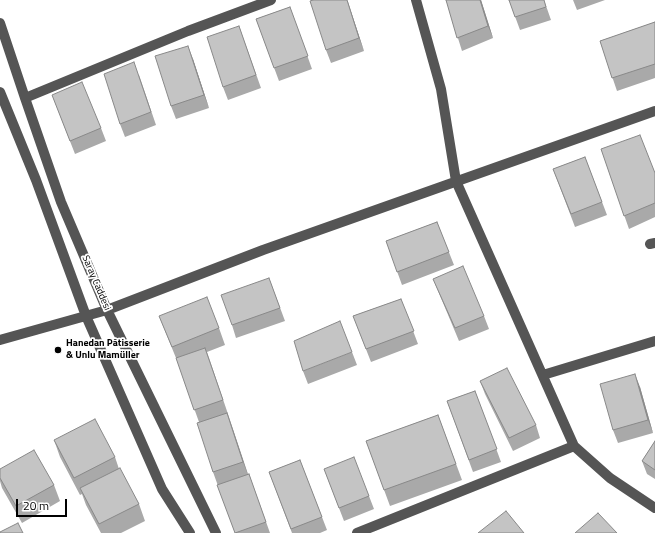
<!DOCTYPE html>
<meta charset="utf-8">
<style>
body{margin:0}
#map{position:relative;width:655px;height:533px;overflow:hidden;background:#fff;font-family:"Titillium Web",sans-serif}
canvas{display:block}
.scale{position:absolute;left:16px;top:499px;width:51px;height:18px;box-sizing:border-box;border:2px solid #000;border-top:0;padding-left:5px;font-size:12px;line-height:14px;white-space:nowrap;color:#000;-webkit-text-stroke:3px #fff;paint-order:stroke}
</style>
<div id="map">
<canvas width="655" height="533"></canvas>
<div class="scale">20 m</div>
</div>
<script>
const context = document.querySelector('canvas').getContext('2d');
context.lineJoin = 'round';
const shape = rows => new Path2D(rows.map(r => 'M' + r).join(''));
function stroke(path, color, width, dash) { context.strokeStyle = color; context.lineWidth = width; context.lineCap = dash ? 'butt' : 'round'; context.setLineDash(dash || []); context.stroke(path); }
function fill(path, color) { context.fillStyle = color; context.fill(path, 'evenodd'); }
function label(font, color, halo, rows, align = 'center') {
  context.font = font + ' "Titillium Web",sans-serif'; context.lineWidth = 3.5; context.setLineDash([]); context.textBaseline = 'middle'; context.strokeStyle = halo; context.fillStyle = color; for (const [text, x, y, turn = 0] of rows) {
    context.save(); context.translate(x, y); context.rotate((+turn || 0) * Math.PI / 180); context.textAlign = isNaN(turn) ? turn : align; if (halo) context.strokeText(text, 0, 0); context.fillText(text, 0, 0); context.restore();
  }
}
stroke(shape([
 [416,0,441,89,456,181,574,446,610,478,655,508],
 [0,23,25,98,61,202,107,310,216,533],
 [0,92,36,180,86,316,162,489,190,533],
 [25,98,188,31,271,0],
 [650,244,655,243],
 [0,340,107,310,263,250,655,111],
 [543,375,655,341],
 [357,533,574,446]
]), '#555', 10);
fill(shape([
 [347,0,364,51,331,63,326,50],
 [446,0,481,0,493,38,462,51],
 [509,0,544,0,551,20,520,30],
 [573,0,605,0,577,10],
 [290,7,312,69,279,81,256,19],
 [655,22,655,78,617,91,600,41],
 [239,26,261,88,228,100,223,87],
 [193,59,209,108,176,119,171,106],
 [139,75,156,125,125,137,120,124],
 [52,95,101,128,106,141,75,154],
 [601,149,655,173,655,217,629,229],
 [585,157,607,215,575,227,553,169],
 [437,222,454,265,402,285,386,241],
 [269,278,285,321,236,338,232,325],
 [433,279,484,316,489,329,459,341,438,291],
 [401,299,418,344,371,362,353,316],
 [159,316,219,328,225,345,207,352,229,417,248,474,249,474,270,533,235,533,213,472,199,422,176,358],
 [352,352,357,365,308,384,303,371],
 [480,381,536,425,540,438,513,451,485,394],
 [640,387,653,433,618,443,613,430],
 [475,391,501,462,473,472,447,401],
 [438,415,462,480,390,506,366,441],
 [54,440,115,457,119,469,139,504,145,521,121,533,101,533,86,505,82,494,80,495,60,457],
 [655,441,655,479,647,474,642,461],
 [300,460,327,530,320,533,292,533,269,472],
 [0,469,54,485,60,501,22,523,2,488,0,481],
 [324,469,369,496,374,509,344,521]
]), '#a9a9a9');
fill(shape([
 [347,0,348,2,364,51,359,38],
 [480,0,481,0,493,38,488,26],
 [188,46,193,59,209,108,204,95],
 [635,374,640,387,653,433,648,420],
 [227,413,233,430,249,478,243,462]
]), '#898989');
const building = shape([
 [313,0,347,0,359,38,326,50,310,1,313,0],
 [446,0,480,0,488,26,457,38,446,0],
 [509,0,544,0,546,7,515,17,509,0],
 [290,7,308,56,274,68,256,19,290,7],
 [655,22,655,64,612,78,600,41,655,22],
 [239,26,256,75,223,87,207,37,239,26],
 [188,46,204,95,171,106,155,56,188,46],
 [134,62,151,112,120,124,104,74,134,62],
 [82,82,101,128,70,141,52,95,82,82],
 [640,135,655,173,655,203,624,216,601,149,640,135],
 [585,157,602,202,571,214,553,169,585,157],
 [437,222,449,252,397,272,386,241,437,222],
 [463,266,484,316,455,328,433,279,463,266],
 [269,278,280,308,232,325,221,295,269,278],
 [207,297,219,328,172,347,159,316,207,297],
 [401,299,414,331,366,349,353,316,401,299],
 [340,321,352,352,303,371,294,341,340,321],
 [205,348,223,400,194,410,176,358,205,348],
 [507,368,536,425,509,438,480,381,507,368],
 [635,374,648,420,613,430,600,384,635,374],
 [475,391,497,449,469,460,447,401,475,391],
 [227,413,243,462,213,472,197,423,227,413],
 [438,415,456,464,384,490,366,441,438,415],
 [95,419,115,457,74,478,54,440,95,419],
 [655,441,655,470,642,461,655,441],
 [34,450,54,485,16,506,0,478,0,469,34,450],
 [354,457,369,496,339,508,324,469,354,457],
 [300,460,322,517,291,529,269,472,300,460],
 [120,468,139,504,99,524,80,488,120,468],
 [249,474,266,522,235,533,217,485,249,474],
 [506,511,524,533,478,533,506,511],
 [598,513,617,533,575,533,598,513],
 [18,523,23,533,0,533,0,532,18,523]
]);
fill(building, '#c4c4c4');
stroke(building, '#898989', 1);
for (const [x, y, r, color] of [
 [58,350,4,"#000"]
]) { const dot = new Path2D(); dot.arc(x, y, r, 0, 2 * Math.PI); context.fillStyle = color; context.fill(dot); stroke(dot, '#fff', 1.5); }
label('10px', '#000', '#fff', [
 ["Saray Caddesi",96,283,67]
]);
label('bold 10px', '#000', '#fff', [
 ["Hanedan Pâtisserie",66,344],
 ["& Unlu Mamüller",66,356]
], 'left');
</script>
